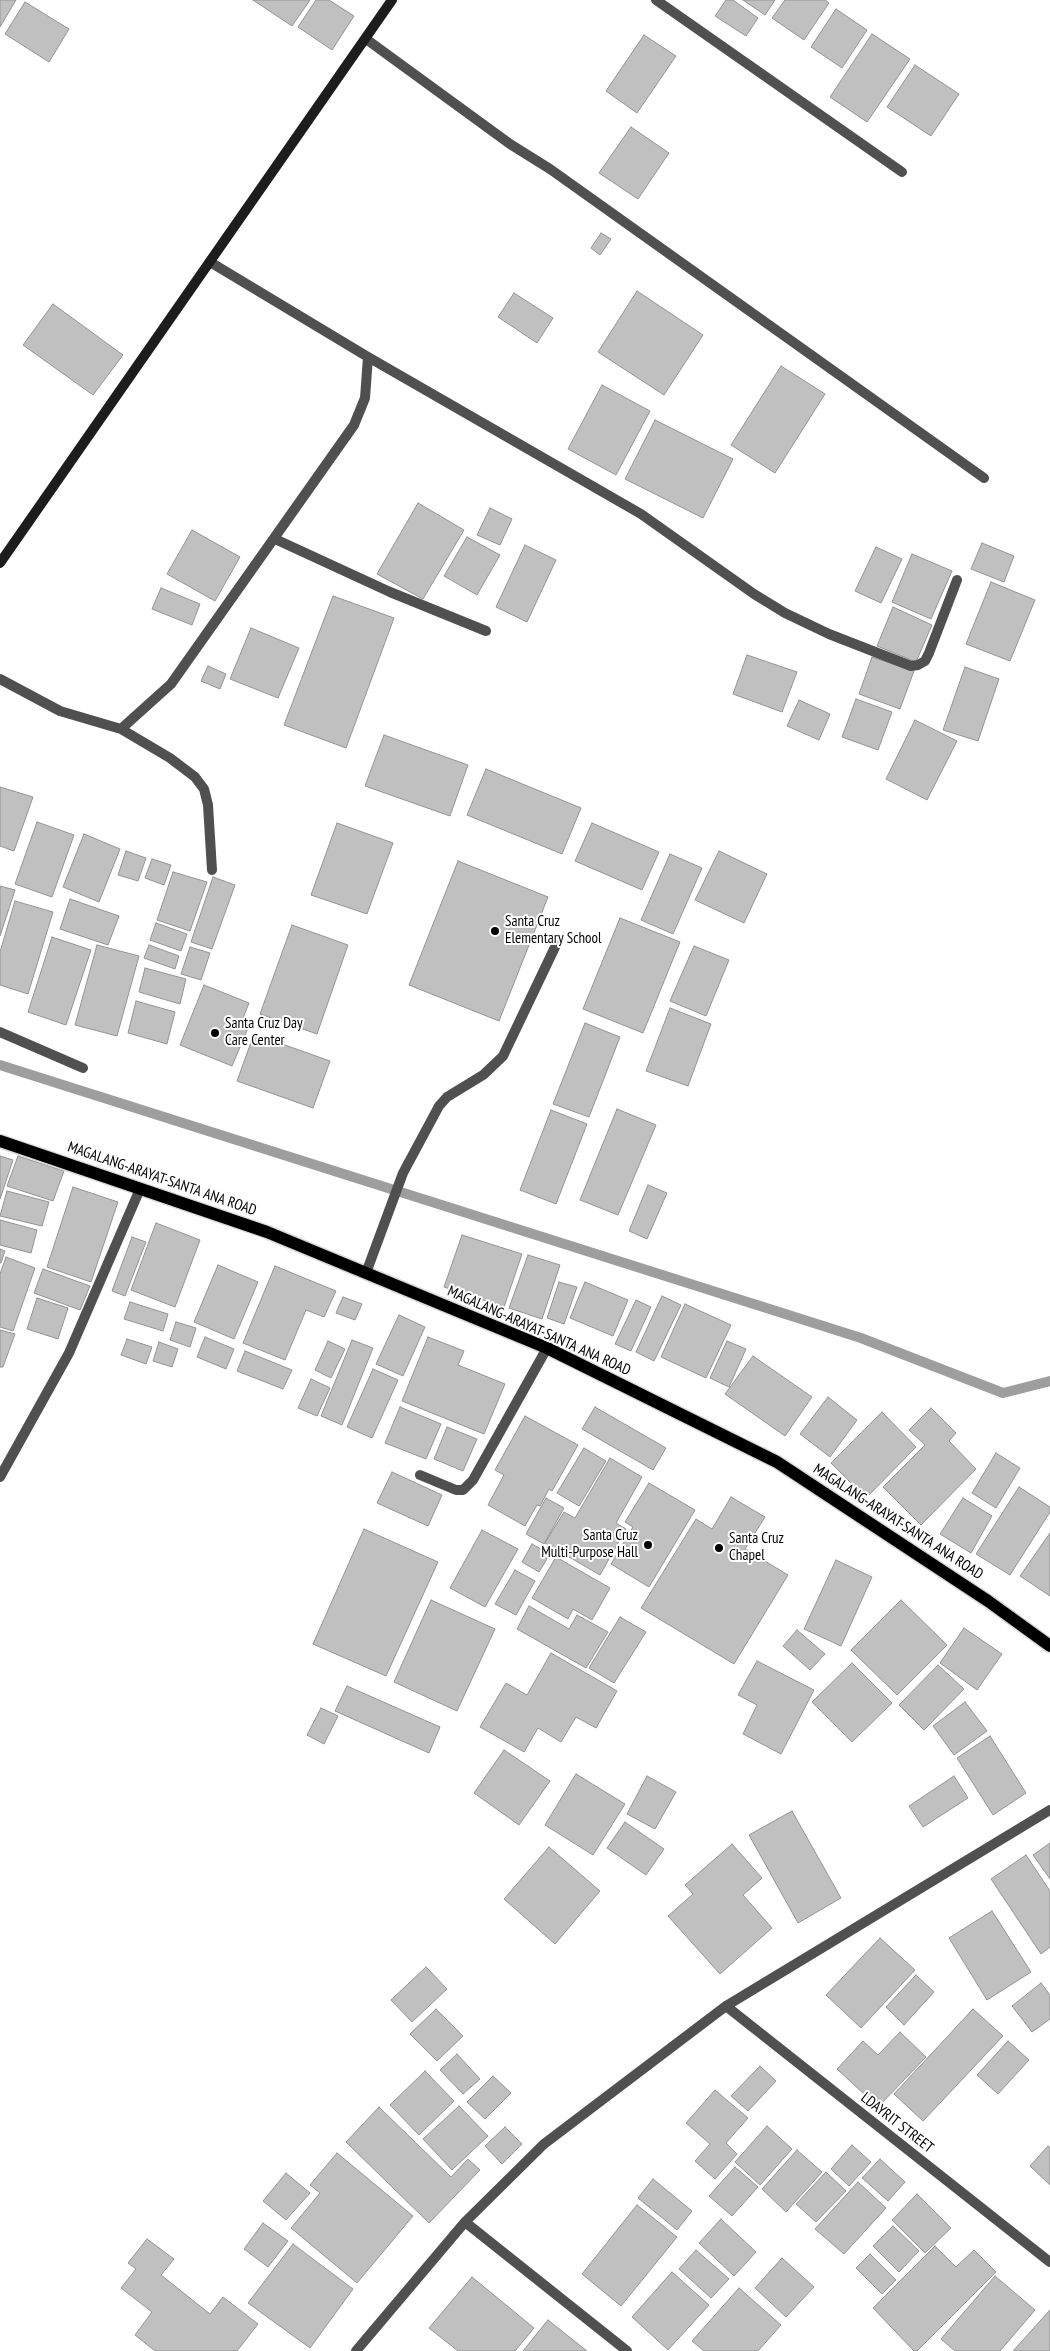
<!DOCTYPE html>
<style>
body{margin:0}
canvas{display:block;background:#fff}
</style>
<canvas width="1050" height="2351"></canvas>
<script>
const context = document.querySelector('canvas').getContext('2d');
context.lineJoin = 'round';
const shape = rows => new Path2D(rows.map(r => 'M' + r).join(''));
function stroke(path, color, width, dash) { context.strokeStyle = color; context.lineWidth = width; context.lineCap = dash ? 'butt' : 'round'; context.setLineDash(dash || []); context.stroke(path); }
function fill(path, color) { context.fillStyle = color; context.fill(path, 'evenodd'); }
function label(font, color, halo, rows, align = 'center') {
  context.font = font + ' "PT Sans Narrow",sans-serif'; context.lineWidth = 4; context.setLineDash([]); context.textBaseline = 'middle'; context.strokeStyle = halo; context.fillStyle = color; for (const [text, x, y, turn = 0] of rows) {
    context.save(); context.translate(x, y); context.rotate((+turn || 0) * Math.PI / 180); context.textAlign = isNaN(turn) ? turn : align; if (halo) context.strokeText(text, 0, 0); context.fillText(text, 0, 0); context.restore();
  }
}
stroke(shape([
 [0,1065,861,1338,1003,1393,1050,1381]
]), '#9e9e9e', 10);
const building = shape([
 [0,0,16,0,0,27,0,0],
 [253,0,310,0,292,26,253,0],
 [316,0,329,0,354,16,332,50,298,27,316,0],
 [726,0,733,0,758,18,746,36,715,16,726,0],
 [743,0,775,0,765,15,743,0],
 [785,0,825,0,829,3,804,40,772,18,785,0],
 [25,2,69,29,49,62,5,34,25,2],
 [836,9,867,30,842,68,811,47,836,9],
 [872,34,910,59,867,122,830,97,872,34],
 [644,35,676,56,637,113,606,91,644,35],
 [915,65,959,94,931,136,887,107,915,65],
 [631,127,669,153,638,199,599,173,631,127],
 [601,233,611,239,600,255,591,248,601,233],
 [637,291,703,335,664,395,598,352,637,291],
 [514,293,553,318,537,343,498,317,514,293],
 [53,304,123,355,93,395,23,345,53,304],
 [781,366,825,394,775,473,731,445,781,366],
 [602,385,650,411,616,475,568,449,602,385],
 [655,420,733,459,703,518,625,479,655,420],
 [418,503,464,530,423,599,377,574,418,503],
 [490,508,512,519,500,545,477,535,490,508],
 [192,530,240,557,215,601,167,574,192,530],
 [467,537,500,555,477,595,444,576,467,537],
 [982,543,1014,556,1004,582,971,569,982,543],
 [525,545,556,560,527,622,496,607,525,545],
 [876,547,902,559,881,603,855,591,876,547],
 [912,554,952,571,931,619,892,602,912,554],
 [991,582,1035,600,1010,661,966,644,991,582],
 [161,588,200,604,192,625,152,609,161,588],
 [333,596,394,618,346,748,284,725,333,596],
 [893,607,932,625,916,662,877,646,893,607],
 [251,628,299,648,278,698,230,679,251,628],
 [747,655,797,672,782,712,733,694,747,655],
 [872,657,914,671,900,709,859,694,872,657],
 [208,666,226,674,220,689,201,681,208,666],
 [965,667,999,679,978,741,943,730,965,667],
 [856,699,892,712,878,750,842,737,856,699],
 [799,700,830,714,819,740,787,726,799,700],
 [915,720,957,741,927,800,886,779,915,720],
 [384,735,468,765,450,816,365,786,384,735],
 [486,769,581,808,562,854,467,815,486,769],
 [0,787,33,797,14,851,0,846,0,787],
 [37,822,74,835,52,897,15,884,37,822],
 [337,823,393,843,367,914,311,895,337,823],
 [592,823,659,852,642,890,575,861,592,823],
 [84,834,120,849,99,902,63,887,84,834],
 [126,851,146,858,138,881,118,875,126,851],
 [719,851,767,874,744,923,695,900,719,851],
 [670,854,702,868,673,934,641,920,670,854],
 [152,859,171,865,164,885,145,878,152,859],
 [458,861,548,897,499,1021,409,985,458,861],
 [173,872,207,882,190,931,157,920,173,872],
 [213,877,235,885,212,949,191,942,213,877],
 [0,886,15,890,0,936,0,886],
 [70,899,119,916,108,945,60,929,70,899],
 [15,901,53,912,28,994,0,985,0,952,15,901],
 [620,918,680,942,643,1033,583,1009,620,918],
 [156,923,187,934,181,951,150,940,156,923],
 [292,925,348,945,317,1034,260,1014,292,925],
 [52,937,91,950,66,1025,28,1012,52,937],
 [97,945,139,956,117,1036,75,1025,97,945],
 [149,945,179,956,175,969,144,958,149,945],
 [694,946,729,960,706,1016,670,1001,694,946],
 [190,947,210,953,201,980,181,974,190,947],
 [145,968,186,979,180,1004,139,992,145,968],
 [204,985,249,1003,243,1018,251,1021,232,1066,180,1045,204,985],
 [136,1001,175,1012,167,1044,128,1033,136,1001],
 [670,1008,711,1024,688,1086,646,1071,670,1008],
 [585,1023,620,1037,589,1117,553,1104,585,1023],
 [254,1034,330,1061,313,1108,237,1081,254,1034],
 [617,1109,656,1125,618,1215,580,1200,617,1109],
 [551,1110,587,1124,556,1204,520,1190,551,1110],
 [0,1156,13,1160,0,1199,0,1156],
 [18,1156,64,1171,53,1201,7,1186,18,1156],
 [648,1185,667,1193,647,1239,629,1231,648,1185],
 [73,1187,118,1202,91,1282,47,1267,73,1187],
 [7,1191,49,1202,42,1226,0,1216,7,1191],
 [0,1220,37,1230,31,1253,0,1245,0,1220],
 [156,1223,200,1240,175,1307,131,1290,156,1223],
 [462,1235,522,1254,504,1307,444,1287,462,1235],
 [132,1237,146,1242,125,1296,112,1291,132,1237],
 [0,1249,5,1251,1,1263,0,1263,0,1249],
 [528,1255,560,1265,542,1319,509,1308,528,1255],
 [6,1257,35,1268,13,1331,0,1327,0,1274,6,1257],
 [218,1265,258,1282,234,1339,194,1322,218,1265],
 [275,1266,336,1291,324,1317,306,1310,285,1360,243,1343,275,1266],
 [43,1269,90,1286,80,1310,34,1293,43,1269],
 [559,1282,577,1287,564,1324,547,1318,559,1282],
 [585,1282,628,1300,613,1336,570,1318,585,1282],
 [662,1296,681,1305,654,1361,636,1352,662,1296],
 [343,1297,362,1304,355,1320,336,1313,343,1297],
 [37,1298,68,1308,58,1339,27,1329,37,1298],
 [636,1300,651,1307,631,1351,615,1344,636,1300],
 [130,1302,168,1314,163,1331,124,1319,130,1302],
 [685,1304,731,1325,706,1378,661,1357,685,1304],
 [399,1315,425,1327,403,1376,376,1364,399,1315],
 [176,1322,196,1328,190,1347,170,1340,176,1322],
 [0,1330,15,1334,3,1367,0,1367,0,1330],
 [205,1337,234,1349,226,1369,197,1357,205,1337],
 [428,1337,464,1351,458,1365,505,1384,484,1434,402,1401,428,1337],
 [127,1339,152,1347,146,1364,121,1355,127,1339],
 [352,1340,373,1348,342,1425,321,1416,352,1340],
 [328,1341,345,1349,331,1378,315,1370,328,1341],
 [727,1341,746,1349,729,1387,710,1378,727,1341],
 [159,1342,178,1349,172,1367,153,1361,159,1342],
 [245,1351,292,1370,283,1389,237,1371,245,1351],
 [753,1356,812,1397,785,1436,725,1394,753,1356],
 [373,1369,398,1380,372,1438,347,1427,373,1369],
 [311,1379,330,1388,317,1416,298,1408,311,1379],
 [828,1397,857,1420,830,1457,800,1434,828,1397],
 [400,1407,441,1424,426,1459,385,1443,400,1407],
 [595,1407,666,1448,653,1470,582,1429,595,1407],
 [931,1408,956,1433,949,1441,976,1469,921,1525,883,1487,925,1445,909,1430,931,1408],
 [882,1412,916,1447,866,1498,831,1463,882,1412],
 [525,1416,578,1445,552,1491,549,1489,540,1506,537,1505,525,1526,488,1505,504,1475,495,1470,525,1416],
 [447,1427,477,1439,463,1471,434,1459,447,1427],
 [584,1448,606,1461,579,1506,557,1493,584,1448],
 [996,1453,1020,1468,996,1508,972,1493,996,1453],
 [610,1458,642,1477,616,1523,626,1529,600,1575,545,1543,564,1512,575,1518,610,1458],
 [392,1472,442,1495,428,1526,377,1503,392,1472],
 [649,1483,695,1510,649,1587,611,1564,633,1527,625,1522,649,1483],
 [1019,1487,1050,1507,1050,1512,1010,1575,976,1554,1019,1487],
 [731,1497,765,1517,745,1549,788,1575,734,1664,641,1608,696,1519,712,1529,731,1497],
 [546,1498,564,1508,544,1544,526,1534,546,1498],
 [963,1498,992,1516,971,1553,940,1534,963,1498],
 [364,1529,438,1562,386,1676,313,1644,364,1529],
 [482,1530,518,1549,485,1607,450,1588,482,1530],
 [1050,1533,1050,1596,1020,1576,1050,1533],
 [532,1544,550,1554,539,1572,522,1562,532,1544],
 [556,1557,610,1588,592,1620,573,1609,568,1619,532,1598,556,1557],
 [836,1560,872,1577,841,1646,804,1629,836,1560],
 [515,1570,535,1581,516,1615,495,1604,515,1570],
 [431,1600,495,1629,457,1711,394,1682,431,1600],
 [901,1600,947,1645,897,1695,851,1650,901,1600],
 [529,1606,569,1629,577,1615,608,1632,586,1668,517,1629,529,1606],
 [620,1617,646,1632,614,1683,589,1668,620,1617],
 [964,1628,1002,1654,977,1690,940,1663,964,1628],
 [797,1630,825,1654,810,1670,783,1646,797,1630],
 [551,1653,617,1691,596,1728,576,1717,561,1742,538,1728,524,1752,480,1727,506,1683,527,1695,551,1653],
 [757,1661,814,1690,781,1754,743,1734,757,1705,738,1695,757,1661],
 [852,1663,892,1703,852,1742,812,1702,852,1663],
 [938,1665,964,1689,924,1730,899,1705,938,1665],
 [347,1686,440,1727,429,1753,335,1711,347,1686],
 [965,1702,987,1731,954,1755,933,1726,965,1702],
 [321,1708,338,1716,324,1744,307,1735,321,1708],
 [990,1736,1026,1793,993,1815,957,1758,990,1736],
 [504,1750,550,1781,519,1825,474,1793,504,1750],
 [576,1774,625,1804,593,1855,545,1825,576,1774],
 [647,1776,676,1792,655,1829,627,1814,647,1776],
 [954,1776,968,1798,923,1827,909,1806,954,1776],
 [792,1811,841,1898,798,1923,749,1835,792,1811],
 [625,1822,664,1849,646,1875,607,1848,625,1822],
 [1050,1843,1050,1879,1033,1855,1050,1843],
 [732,1844,762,1878,743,1895,772,1928,720,1974,668,1916,693,1894,685,1885,732,1844],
 [549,1847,600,1891,555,1944,504,1899,549,1847],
 [1026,1855,1050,1891,1050,1947,1041,1954,991,1879,1026,1855],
 [992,1911,1031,1972,987,2000,949,1938,992,1911],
 [880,1938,915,1970,861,2028,826,1995,880,1938],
 [426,1967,447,1989,412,2022,391,2000,426,1967],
 [916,1975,934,1992,904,2025,886,2007,916,1975],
 [1041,1983,1050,1995,1050,2019,1032,2032,1012,2006,1041,1983],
 [436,2009,463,2036,437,2061,410,2034,436,2009],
 [973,2009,1003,2036,923,2121,894,2094,973,2009],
 [900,2032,926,2057,878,2107,837,2069,863,2041,878,2055,900,2032],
 [1008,2041,1029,2060,998,2094,977,2075,1008,2041],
 [457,2054,480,2079,463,2094,440,2070,457,2054],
 [760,2066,776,2081,748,2111,731,2096,760,2066],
 [425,2071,454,2101,419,2135,390,2105,425,2071],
 [493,2076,511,2093,485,2119,467,2102,493,2076],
 [715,2090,748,2118,726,2143,737,2154,715,2179,695,2161,710,2144,686,2123,715,2090],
 [459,2106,488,2136,452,2170,423,2139,459,2106],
 [379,2107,451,2177,468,2159,480,2170,429,2223,346,2142,379,2107],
 [767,2126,792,2149,760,2185,735,2162,767,2126],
 [505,2127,522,2144,502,2164,485,2146,505,2127],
 [852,2145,871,2162,849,2186,831,2169,852,2145],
 [1048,2146,1050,2148,1050,2185,1030,2166,1048,2146],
 [797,2150,822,2172,786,2212,762,2189,797,2150],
 [337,2153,413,2216,357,2283,291,2228,320,2193,310,2185,337,2153],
 [880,2159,905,2182,888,2201,862,2178,880,2159],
 [735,2167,758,2187,732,2216,709,2196,735,2167],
 [826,2172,846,2191,816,2222,796,2204,826,2172],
 [286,2173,310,2193,286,2220,263,2201,286,2173],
 [653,2179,692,2211,677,2230,638,2198,653,2179],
 [858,2182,886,2208,844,2254,815,2229,858,2182],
 [917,2194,951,2228,925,2253,892,2220,917,2194],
 [637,2205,677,2237,621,2306,582,2274,637,2205],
 [721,2219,756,2252,734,2276,699,2243,721,2219],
 [263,2223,288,2241,268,2267,244,2249,263,2223],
 [893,2226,919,2251,899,2272,873,2246,893,2226],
 [147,2239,174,2259,161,2275,210,2314,223,2297,258,2324,237,2351,155,2351,135,2335,152,2312,121,2288,136,2269,128,2263,147,2239],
 [293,2244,353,2289,310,2348,248,2303,293,2244],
 [935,2246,956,2267,974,2250,996,2272,917,2351,914,2351,873,2308,935,2246],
 [696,2250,729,2279,711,2298,679,2269,696,2250],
 [870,2254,896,2280,882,2294,856,2268,870,2254],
 [782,2258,814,2287,786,2317,755,2288,782,2258],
 [672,2272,709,2305,668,2350,632,2317,672,2272],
 [995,2276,1035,2310,1000,2351,955,2351,941,2339,995,2276],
 [472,2277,534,2328,515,2351,458,2351,429,2328,472,2277],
 [739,2288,781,2325,758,2351,704,2351,692,2341,739,2288],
 [1050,2310,1050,2351,1013,2351,1050,2310],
 [548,2320,587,2351,523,2351,548,2320]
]);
fill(building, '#c0c0c0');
stroke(building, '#949494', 1);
const primary = shape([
 [0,1141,267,1232,547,1348,777,1462,988,1601,1050,1646]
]);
stroke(primary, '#dbdbdb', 15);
stroke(shape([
 [366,1273,403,1173,439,1106,447,1097,483,1075,503,1056,556,945]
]), '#505050', 10);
stroke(shape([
 [656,0,902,172],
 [366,39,510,144,550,169,984,478],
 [210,262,368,357,641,514,754,594,785,613,829,634,911,666,918,665,925,661,929,653,957,580],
 [275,539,390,592,486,631],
 [0,679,60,711,121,729,171,684,354,425,365,398,368,357],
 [121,729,170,758,195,777,204,789,208,805,212,870],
 [0,1032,83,1068],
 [420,1475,456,1490,463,1490,473,1480,547,1348],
 [0,1477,69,1353,140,1189],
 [726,2006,1050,2262],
 [465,2222,627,2351],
 [356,2351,465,2222,544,2144,726,2006,1050,1810]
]), '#505050', 10);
stroke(shape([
 [0,563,392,0]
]), '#1d1d1d', 10);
stroke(primary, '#000', 12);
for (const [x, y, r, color] of [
 [495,931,5,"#000"],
 [215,1033,5,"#000"],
 [648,1545,5,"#000"],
 [719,1548,5,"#000"]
]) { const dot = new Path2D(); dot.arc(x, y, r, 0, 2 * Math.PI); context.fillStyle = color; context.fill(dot); stroke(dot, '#fff', 2); }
label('15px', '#000', '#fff', [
 ["Santa Cruz",505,922],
 ["Elementary School",505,939],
 ["Santa Cruz Day",225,1024],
 ["Care Center",225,1041],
 ["Santa Cruz",638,1536,"right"],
 ["Multi-Purpose Hall",638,1553,"right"],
 ["Santa Cruz",729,1539],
 ["Chapel",729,1556]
], 'left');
label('15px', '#000', '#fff', [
 ["MAGALANG-ARAYAT-SANTA ANA ROAD",162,1179,19],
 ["MAGALANG-ARAYAT-SANTA ANA ROAD",539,1331,24],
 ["MAGALANG-ARAYAT-SANTA ANA ROAD",898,1522,33],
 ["LDAYRIT STREET",897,2123,38]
]);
</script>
